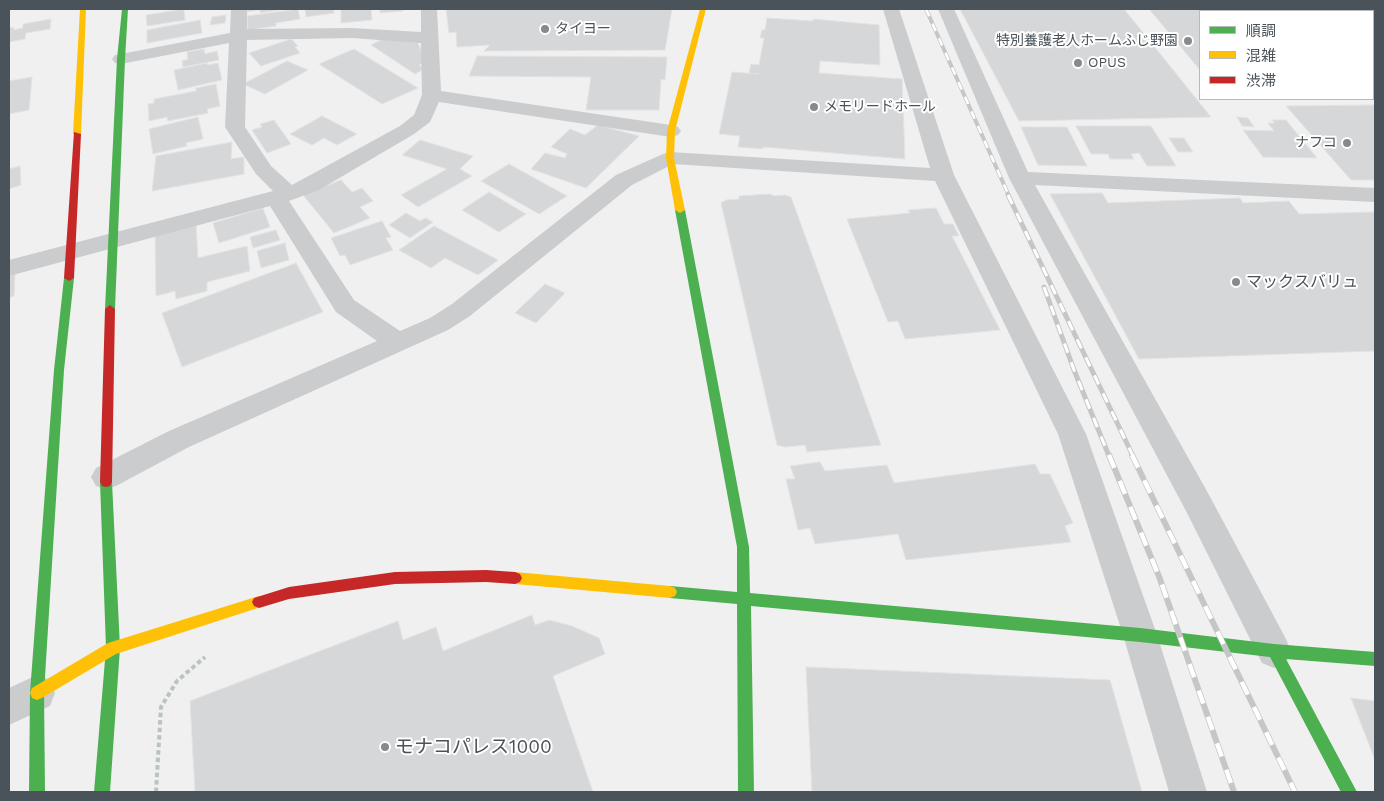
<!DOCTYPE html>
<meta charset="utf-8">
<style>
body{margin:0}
#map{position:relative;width:1384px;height:801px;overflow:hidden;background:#f0f0f0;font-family:"Work Sans","Noto Sans JP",sans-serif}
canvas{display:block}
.frame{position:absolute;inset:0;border:10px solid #4a535a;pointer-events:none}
.legend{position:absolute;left:1199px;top:10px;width:175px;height:90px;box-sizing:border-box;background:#fff;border:1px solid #b7babd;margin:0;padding:6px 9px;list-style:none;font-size:15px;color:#4a535a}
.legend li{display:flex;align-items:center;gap:10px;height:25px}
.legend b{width:25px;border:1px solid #b7babd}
</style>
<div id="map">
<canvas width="1384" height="801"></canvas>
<div class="frame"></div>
<ul class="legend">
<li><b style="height:6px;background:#4caf50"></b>順調</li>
<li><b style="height:6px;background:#ffc107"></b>混雑</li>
<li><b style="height:6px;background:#c62828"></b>渋滞</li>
</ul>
</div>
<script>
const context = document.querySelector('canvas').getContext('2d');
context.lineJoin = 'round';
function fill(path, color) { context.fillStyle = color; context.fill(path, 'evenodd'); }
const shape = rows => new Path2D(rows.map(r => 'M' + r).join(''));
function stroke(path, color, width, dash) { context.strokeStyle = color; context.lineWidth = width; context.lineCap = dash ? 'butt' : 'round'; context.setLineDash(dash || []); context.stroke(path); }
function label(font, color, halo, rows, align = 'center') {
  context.font = font + ' "Work Sans","Noto Sans JP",sans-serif'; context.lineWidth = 4; context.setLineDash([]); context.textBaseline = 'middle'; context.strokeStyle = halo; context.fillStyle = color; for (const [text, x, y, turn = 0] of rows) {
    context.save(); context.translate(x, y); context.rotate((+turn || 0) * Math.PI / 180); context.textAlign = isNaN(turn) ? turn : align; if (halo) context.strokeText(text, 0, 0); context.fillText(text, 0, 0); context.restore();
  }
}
const building = shape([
 [184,9,185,20,147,26,146,15,184,9],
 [247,9,279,9,279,10,260,13,260,10,247,12,247,9],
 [298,9,300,19,276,23,276,26,248,30,247,16,298,9],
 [305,9,333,9,334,13,306,17,305,9],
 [341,9,371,9,372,20,341,23,341,9],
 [380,9,403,9,403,11,380,13,380,9],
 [446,9,672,9,665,50,484,51,490,45,457,47,456,32,449,33,446,9],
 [960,9,1124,9,1211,117,1019,121,960,9],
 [1149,9,1287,9,1289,11,1200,11,1200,70,1149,9],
 [226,15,225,23,210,25,212,17,226,15],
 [767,18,813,21,813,19,879,25,880,65,820,61,819,73,902,79,905,159,763,147,763,149,738,147,740,136,719,134,732,72,759,74,749,73,751,64,759,65,764,38,760,38,762,30,765,30,767,18],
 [51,19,50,29,26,33,25,39,9,42,9,28,14,27,13,30,23,28,23,24,51,19],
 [200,20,202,33,147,43,147,30,200,20],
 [385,38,417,41,426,61,419,65,424,69,415,74,371,45,385,38],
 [291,39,298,46,295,47,300,53,261,66,249,53,291,39],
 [204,49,205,54,217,51,219,60,183,67,182,61,188,59,187,52,204,49],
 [354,49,418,88,382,104,319,64,354,49],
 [477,56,667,57,665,80,661,79,659,110,586,110,591,77,469,76,477,56],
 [287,61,308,70,265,94,243,84,287,61],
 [207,63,208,65,218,63,222,80,178,90,174,70,207,63],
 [32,77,29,110,9,114,9,81,32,77],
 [216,84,220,106,207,109,208,113,168,121,167,117,149,121,148,104,154,103,154,99,196,91,196,88,216,84],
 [1375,105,1375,180,1351,180,1286,106,1375,105],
 [322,116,357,134,337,145,324,138,312,145,290,134,322,116],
 [198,117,203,139,186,143,187,146,153,154,149,129,198,117],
 [1237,117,1248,118,1254,127,1242,126,1237,117],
 [274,120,291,144,267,153,252,130,262,127,260,124,274,120],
 [1272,120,1286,120,1317,158,1263,157,1243,130,1274,131,1268,123,1275,123,1272,120],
 [598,125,639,136,586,188,531,169,545,153,565,158,567,154,551,147,570,129,585,135,598,125],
 [1076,126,1151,126,1176,166,1147,166,1139,153,1131,154,1134,159,1110,159,1108,154,1091,154,1076,126],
 [1021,127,1067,127,1087,166,1038,165,1021,127],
 [1169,138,1184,138,1193,152,1178,152,1169,138],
 [420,140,473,156,460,169,472,176,418,207,401,195,447,169,402,155,420,140],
 [232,142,231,159,244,157,244,174,152,191,156,156,232,142],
 [509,164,567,196,539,214,481,181,509,164],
 [20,166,21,185,9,189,9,169,20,166],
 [341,180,352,192,362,188,373,201,360,207,370,218,334,233,303,195,341,180],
 [489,192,526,214,499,232,462,210,489,192],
 [1102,193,1108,203,1240,198,1243,203,1289,201,1299,214,1375,212,1375,351,1139,359,1050,194,1102,193],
 [770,194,774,196,785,195,791,197,881,445,807,452,805,445,785,447,777,445,721,203,726,200,739,199,739,196,770,194],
 [263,208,270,227,219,243,213,223,263,208],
 [936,208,944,224,953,224,959,236,952,236,1000,330,905,339,898,321,888,322,847,219,910,213,908,210,936,208],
 [406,213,420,221,425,218,433,222,410,238,389,225,406,213],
 [382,221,391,237,386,238,393,250,350,265,345,255,340,256,331,238,382,221],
 [196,225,198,258,247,246,250,271,207,282,207,291,176,299,175,291,156,296,155,234,196,225],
 [434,226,498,260,478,275,445,258,431,268,399,250,434,226],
 [276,230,280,240,253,248,250,237,276,230],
 [285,243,289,260,261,268,257,251,285,243],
 [296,263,323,312,182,367,162,313,296,263],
 [15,274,14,296,9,298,9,276,15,274],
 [545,284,565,293,536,323,515,313,545,284],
 [820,462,825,471,887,465,894,483,1035,464,1040,474,1050,474,1073,523,1065,526,1071,542,906,560,898,534,815,544,810,528,798,530,786,479,795,479,790,466,820,462],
 [532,615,535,625,549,620,572,626,599,638,605,654,553,676,593,792,195,792,190,701,398,621,403,640,436,627,443,651,532,615],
 [806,667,1110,680,1142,792,812,792,806,667],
 [1351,698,1375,701,1375,760,1351,698]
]);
fill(building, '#d6d7d8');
stroke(building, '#e2e2e3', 1);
stroke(shape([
 [156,792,161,707,177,681,205,657]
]), '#bac3c0', 4, [4.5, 3]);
fill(shape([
 [231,9,247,9,247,29,352,28,421,32,421,9,437,9,441,91,671,125,678,127,681,131,678,135,671,137,439,102,430,122,414,134,319,190,289,201,354,300,400,331,430,318,452,304,616,175,663,154,670,152,930,168,883,9,899,9,954,175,1086,434,1157,635,1207,792,1169,792,1123,635,1058,434,935,181,673,164,632,185,470,316,448,330,189,447,116,486,106,489,96,486,91,477,96,468,169,431,377,341,336,312,270,206,9,276,9,260,273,191,256,174,225,127,229,43,121,64,115,63,112,59,115,55,121,54,230,33,231,9],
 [352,38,421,43,422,95,414,115,400,126,292,185,271,166,245,127,247,40,352,38],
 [938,9,954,9,1028,172,1375,188,1375,202,1035,185,1208,493,1286,639,1291,651,1286,663,1274,668,1262,663,1186,511,1009,178,938,9],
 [37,675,50,680,55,693,50,706,9,725,9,688,37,675]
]), '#caccce');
fill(shape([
 [122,9,128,9,125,59,115,309,110,313,105,309,117,59,122,9],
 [1370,9,1375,9,1375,13,1373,12,1370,9],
 [680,207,685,210,749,547,750,593,1140,628,1274,644,1375,652,1375,666,1286,659,1357,792,1341,792,1270,657,1140,642,751,606,754,792,738,792,737,604,670,598,665,596,663,592,665,588,670,586,737,592,737,547,675,210,680,207],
 [69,275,74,278,64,370,44,693,45,792,29,792,30,693,54,370,64,278,69,275],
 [106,477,110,478,112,482,120,648,110,792,94,792,106,648,100,482,102,478,106,477]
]), '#4caf50');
fill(shape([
 [80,9,86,9,81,134,77,136,73,134,80,9],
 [700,9,706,9,675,131,674,158,685,210,680,213,675,210,666,158,667,131,700,9],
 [515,572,670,586,675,588,677,592,675,596,670,598,515,584,510,582,508,578,510,574,515,572],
 [259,596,264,598,266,602,264,606,116,654,42,698,37,700,32,698,30,693,32,688,108,643,259,596]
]), '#ffc107');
fill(shape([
 [74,132,81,134,74,278,69,281,64,278,74,132],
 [110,305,115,309,112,482,110,486,106,487,102,486,100,482,105,309,110,305],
 [486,570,515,572,520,574,522,578,520,582,515,584,486,582,395,584,289,599,259,608,254,606,252,602,254,598,289,587,395,572,486,570]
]), '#c62828');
const railFar2 = shape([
 [926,9,1009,196]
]);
const railFar1 = shape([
 [1008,195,1133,456],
 [1044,287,1074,370,1109,456]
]);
const rail = shape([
 [1109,455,1160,579,1234,792],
 [1132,455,1295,792]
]);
stroke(railFar2, '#c5c6c8', 4);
stroke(railFar1, '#c5c6c8', 5);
stroke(rail, '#c5c6c8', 6);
stroke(railFar2, '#fff', 2.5, [8]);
stroke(railFar1, '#fff', 3, [10]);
stroke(rail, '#fff', 4.5, [14]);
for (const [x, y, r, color] of [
 [545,29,5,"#848a8e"],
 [1188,41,5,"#848a8e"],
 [1078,63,5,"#848a8e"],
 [814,107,5,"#848a8e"],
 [1347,143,5,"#848a8e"],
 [1236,282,5,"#848a8e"],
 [385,747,5,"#848a8e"]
]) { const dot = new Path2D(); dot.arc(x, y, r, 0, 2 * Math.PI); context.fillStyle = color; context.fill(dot); stroke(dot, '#fff', 2); }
label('14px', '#4a535a', '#fff', [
 ["タイヨー",555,29],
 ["特別養護老人ホームふじ野園",1178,41,"right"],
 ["OPUS",1088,63],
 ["メモリードホール",824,107],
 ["ナフコ",1337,143,"right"]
], 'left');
label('16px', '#4a535a', '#fff', [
 ["マックスバリュ",1246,282]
], 'left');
label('19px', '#4a535a', '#fff', [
 ["モナコパレス1000",395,747]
], 'left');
</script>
